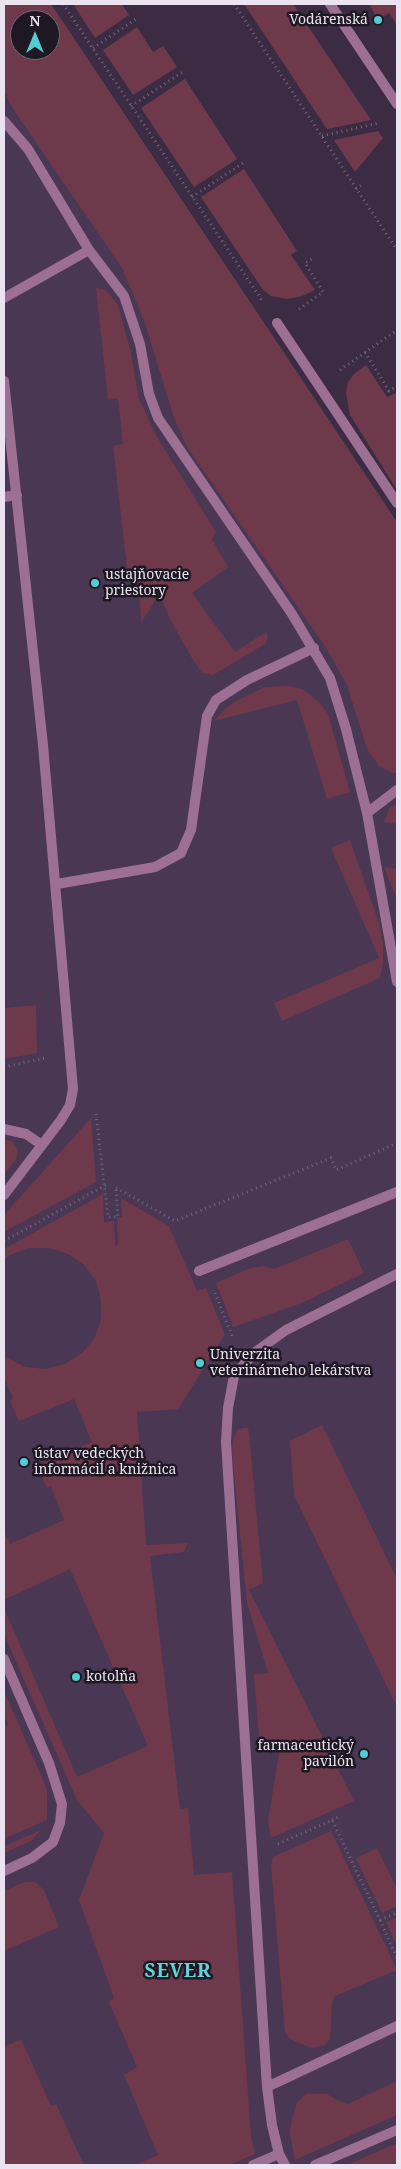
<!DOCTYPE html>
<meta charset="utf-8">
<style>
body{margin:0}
#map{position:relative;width:401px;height:2169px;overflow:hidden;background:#3b2c43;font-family:"Noto Serif",serif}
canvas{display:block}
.frame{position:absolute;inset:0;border:5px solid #ece3f1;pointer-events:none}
.north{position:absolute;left:10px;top:10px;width:50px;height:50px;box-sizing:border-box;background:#1e1822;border:1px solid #706975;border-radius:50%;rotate:0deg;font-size:14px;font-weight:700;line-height:20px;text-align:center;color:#ece3f1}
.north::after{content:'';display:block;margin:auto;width:18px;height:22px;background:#51ccd3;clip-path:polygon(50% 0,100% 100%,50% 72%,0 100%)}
</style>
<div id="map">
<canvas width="401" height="2169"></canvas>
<div class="frame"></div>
<div class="north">N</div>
</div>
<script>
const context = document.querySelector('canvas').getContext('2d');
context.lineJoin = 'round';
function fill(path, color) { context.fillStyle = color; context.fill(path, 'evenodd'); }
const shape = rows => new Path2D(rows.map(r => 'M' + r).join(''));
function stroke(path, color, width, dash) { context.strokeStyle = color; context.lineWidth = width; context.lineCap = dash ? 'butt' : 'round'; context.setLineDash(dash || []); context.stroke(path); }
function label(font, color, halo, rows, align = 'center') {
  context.font = font + ' "Noto Serif",serif'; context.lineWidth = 5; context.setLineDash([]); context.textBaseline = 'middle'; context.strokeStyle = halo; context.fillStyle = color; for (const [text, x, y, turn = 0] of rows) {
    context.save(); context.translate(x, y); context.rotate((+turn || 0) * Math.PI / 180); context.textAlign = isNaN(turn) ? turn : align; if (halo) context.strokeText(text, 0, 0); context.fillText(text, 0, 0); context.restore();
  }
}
fill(shape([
 [4,91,11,106,397,561,397,2165,4,2165]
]), '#493753');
fill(shape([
 [4,4,51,4,397,522,397,773,393,773,379,766,367,749,347,685,325,646,187,447,174,418,145,323,122,268,11,106,4,91],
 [20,20,50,20,50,50,20,50],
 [73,4,122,4,129,15,95,38],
 [244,4,293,4,371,120,327,129],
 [369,4,397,4,397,25,389,13,378,20],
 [137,27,153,52,163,46,177,67,133,95,103,50],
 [185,79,237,159,194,187,141,108],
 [378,131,383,138,355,172,334,140],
 [244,169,297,251,291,255,315,290,302,296,287,299,271,296,263,290,201,197],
 [96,288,106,290,118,305,131,353,139,399,157,437,216,532,212,539,228,567,192,593,235,652,266,632,268,638,265,644,213,675,202,673,193,660,171,621,158,592,151,608,141,622,138,568,127,568,113,446,123,444,118,398,108,400],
 [366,365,387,397,396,393,397,395,397,490,350,415,346,393,348,382,354,374],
 [289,686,302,689,319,702,328,714,350,792,327,799,297,700,214,721,226,708,238,700,265,687],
 [397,804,397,824,384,822,390,807],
 [350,840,379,923,383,944,383,963,380,978,282,1021,274,1003,379,958,331,848],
 [384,867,397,869,397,900],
 [36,1005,37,1053,4,1059,4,1008],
 [91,1118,96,1182,4,1232,4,1215],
 [7,1140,13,1142,18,1150,17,1158,4,1175,4,1141],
 [103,1194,104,1222,114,1221,115,1246,118,1245,117,1218,122,1217,121,1198,169,1226,197,1291,206,1288,225,1335,178,1409,137,1412,146,1545,188,1543,184,1552,150,1556,180,1809,188,1808,194,1875,232,1872,251,2136,255,2154,229,2165,135,2165,158,2155,124,2075,137,2067,109,2002,114,1998,79,1900,104,1833,77,1800,4,1634,4,1608,77,1777,148,1746,70,1569,4,1600,4,1531,10,1544,64,1520,51,1486,47,1488,37,1465,92,1442,74,1399,19,1421,10,1401,13,1398,4,1378,4,1356,25,1367,46,1369,65,1364,82,1353,94,1339,101,1320,101,1300,96,1281,84,1265,68,1254,49,1248,29,1248,10,1255,4,1260,4,1249],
 [348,1239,364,1273,302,1303,233,1327,216,1283,250,1268,263,1266,274,1269],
 [322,1425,397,1579,397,1707,294,1495,290,1441],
 [243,1428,248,1428,249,1434,263,1583,249,1590,354,1801,271,1838,268,1821,279,1753,260,1747,254,1674,268,1673,247,1603,232,1453,233,1440,237,1430],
 [4,1691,47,1789,47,1820,4,1839,4,1727,8,1725,4,1716],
 [41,1830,31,1841,4,1853,4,1846],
 [331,1831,397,1970,335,1996,332,2002,330,2039,325,2045,312,2048,296,2042,288,2037,285,2032,271,1865,273,1857],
 [377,1848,397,1889,397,1906,382,1913,356,1858],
 [25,1882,35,1882,44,1890,59,1927,4,1951,4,1891],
 [397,1917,397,1947,386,1922],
 [21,2039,51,2106,56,2104,84,2165,4,2165,4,2047],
 [397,2081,397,2115,295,2160,290,2135,291,2123,297,2102,306,2094,327,2094,337,2100,348,2104],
 [397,2143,397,2165,347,2165]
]), '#6f394c');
stroke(shape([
 [63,4,263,302],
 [234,4,397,250],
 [93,48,136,19],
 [131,106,184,71],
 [322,136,379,123],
 [356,189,363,184],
 [192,197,246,161],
 [299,309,323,292,305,263,312,259],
 [365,352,389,391,396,387],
 [340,370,397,330],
 [4,1067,45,1058],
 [96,1114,108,1217,118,1217,116,1189],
 [116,1188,175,1221,331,1158,336,1170,397,1143],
 [4,1241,106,1185],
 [215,1293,233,1338],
 [332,1820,341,1816],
 [278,1844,332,1820,380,1920,397,1913],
 [380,1920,397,1958]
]), '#74677b', 3, [1, 4]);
stroke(shape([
 [4,121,28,149,89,250],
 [4,298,89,250,124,296,140,344,149,394,158,418,292,614,330,678,346,729,367,813,397,982],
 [277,323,397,503],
 [4,381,43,745,73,1089,70,1105,61,1120,4,1195],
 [4,497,17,495],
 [367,813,397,790],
 [57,884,155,867,181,853,191,830,207,716,216,700,247,680,314,648],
 [4,1129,26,1134,42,1145],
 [199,1271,397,1192],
 [4,1659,49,1763,62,1804,60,1823,53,1842,32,1858,4,1871],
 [267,2087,397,2026],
 [253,2165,279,2154],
 [285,2165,279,2154,272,2125,267,2087,226,1442,228,1408,234,1376,254,1353,286,1330,397,1274],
 [315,2165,397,2130]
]), '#9d7093', 10);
stroke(shape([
 [330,4,397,104]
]), '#9d7093', 10);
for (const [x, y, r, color] of [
 [378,20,5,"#51ccd3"],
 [95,583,5,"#51ccd3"],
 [200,1363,5,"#51ccd3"],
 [24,1462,5,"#51ccd3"],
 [76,1677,5,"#51ccd3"],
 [364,1754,5,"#51ccd3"]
]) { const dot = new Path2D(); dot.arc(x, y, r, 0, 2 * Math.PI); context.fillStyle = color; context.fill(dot); stroke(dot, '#1e1822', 2); }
label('14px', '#ece3f1', '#1e1822', [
 ["Vodárenská",368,20,"right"],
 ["ustajňovacie",105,575],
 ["priestory",105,591],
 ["Univerzita",210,1355],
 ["veterinárneho lekárstva",210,1371],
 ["ústav vedeckých",34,1454],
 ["informáciĺ a knižnica",34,1470],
 ["kotolňa",86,1677],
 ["farmaceutický",354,1746,"right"],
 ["pavilón",354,1762,"right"]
], 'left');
context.letterSpacing = '1px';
label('bold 19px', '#65d2d8', '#1e1822', [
 ["SEVER",178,1972]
]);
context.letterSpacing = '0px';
</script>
